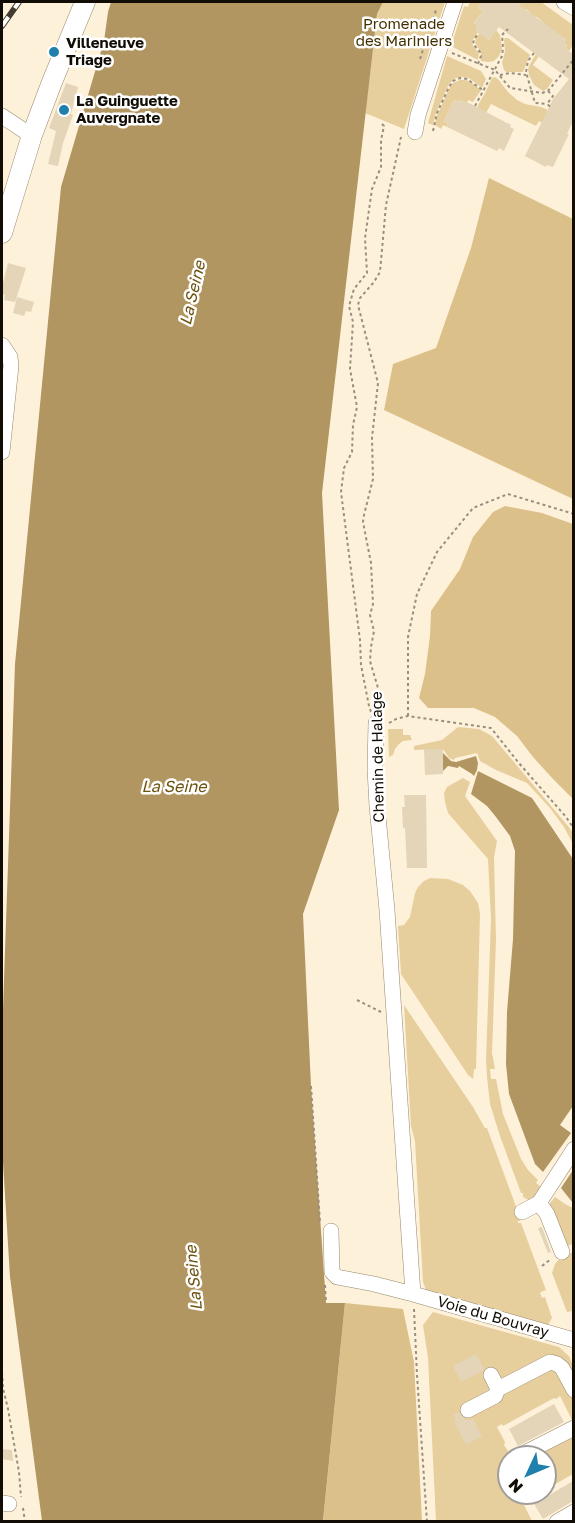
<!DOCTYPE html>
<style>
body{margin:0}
#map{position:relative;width:575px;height:1523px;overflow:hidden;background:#fef1da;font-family:"Golos Text",sans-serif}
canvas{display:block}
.frame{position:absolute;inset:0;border:3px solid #120d04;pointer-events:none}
.north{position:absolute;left:497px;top:1445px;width:60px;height:60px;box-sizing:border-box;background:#fff;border:2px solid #a09e9b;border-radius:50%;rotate:226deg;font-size:16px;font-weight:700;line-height:24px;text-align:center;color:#120d04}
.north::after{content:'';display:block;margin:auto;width:21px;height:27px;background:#1f80ac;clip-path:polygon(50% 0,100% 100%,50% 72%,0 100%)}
</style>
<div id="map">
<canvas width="575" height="1523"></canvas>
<div class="frame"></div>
<div class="north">N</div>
</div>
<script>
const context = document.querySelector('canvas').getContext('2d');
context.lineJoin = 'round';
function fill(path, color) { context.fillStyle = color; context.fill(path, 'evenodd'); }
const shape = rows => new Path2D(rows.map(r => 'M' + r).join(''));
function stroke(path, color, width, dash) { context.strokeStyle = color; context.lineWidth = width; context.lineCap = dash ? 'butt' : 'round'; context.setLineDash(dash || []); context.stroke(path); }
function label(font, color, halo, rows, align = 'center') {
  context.font = font + ' "Golos Text",sans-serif'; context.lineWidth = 5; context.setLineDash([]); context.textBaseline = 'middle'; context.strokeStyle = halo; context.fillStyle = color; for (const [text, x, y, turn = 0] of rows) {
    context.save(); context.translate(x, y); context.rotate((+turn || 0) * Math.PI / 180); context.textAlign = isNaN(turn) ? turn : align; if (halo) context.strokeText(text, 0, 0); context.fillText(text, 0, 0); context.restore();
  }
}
fill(shape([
 [383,2,445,2,404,129,365,113,377,14],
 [470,2,481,2,479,8,483,11,474,23,478,27,476,30,478,32,472,41,473,46,479,53,478,60,451,46,464,6,468,7],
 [515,2,541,2,573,25,573,45,569,51,565,48,567,45,564,42,566,39,545,27,546,25,537,17,528,15,530,13,526,9,523,12,518,8,520,5],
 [496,30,500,35,502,49,499,56,494,61,488,62,481,61,481,52,475,43,476,38,480,33,489,40],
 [505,38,508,38,530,55,523,72,506,72,504,70,502,63,505,51,504,40],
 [536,54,539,56,533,65,553,80,547,89,543,91,534,85,529,75,528,69,530,64],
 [447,56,481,71,486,79,482,88,469,78,463,77,455,78,449,84,436,113,433,125,428,123],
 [495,77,498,79,508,92,517,100,525,104,541,107,548,110,542,123,539,121,536,126,491,104,486,113,477,107,485,93,492,78],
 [460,80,466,80,471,82,481,90,473,102,468,100,467,103,460,100,459,102,454,100,444,121,448,124,447,127,443,125,441,129,435,125,436,118,450,87,453,83],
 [458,727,479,729,492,736,568,826,573,833,573,844,564,827,550,808,527,783,496,770,480,761,477,753,455,758,454,760,449,758,443,749,414,750,414,746,442,740],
 [388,729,403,729,403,735,410,735,412,740,403,741,399,744,395,749,393,755,389,757],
 [463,778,470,782,465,796,497,841,494,857,496,940,492,1053,495,1069,490,1069,491,1079,496,1079,503,1114,521,1159,528,1170,538,1180,536,1183,543,1188,534,1199,530,1201,523,1197,523,1193,521,1193,500,1136,490,1104,487,1077,486,1060,491,919,488,859,448,813,445,802,444,793,447,787],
 [430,878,448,879,463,885,470,891,478,903,480,913,476,1069,474,1069,473,1079,468,1075,401,974,398,926,404,925,410,917,415,893,418,887,424,881],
 [404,1005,473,1107,485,1128,487,1128,521,1220,518,1221,518,1223,521,1223,546,1290,541,1292,540,1293,542,1298,545,1297,552,1318,548,1325,426,1290,423,1282,415,1141,411,1126],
 [555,1197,565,1204,573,1208,573,1244,567,1246,547,1207],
 [573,1252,573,1311,567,1312,552,1273,555,1264,560,1258],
 [433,1312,559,1347,569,1356,573,1366,573,1422,560,1396,556,1399,554,1398,503,1426,502,1424,497,1427,505,1442,504,1445,512,1457,509,1457,509,1493,540,1493,523,1503,532,1521,436,1521,428,1358,423,1325],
 [573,1434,573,1474,545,1490,545,1457,533,1457]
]), '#e7ce9d');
fill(shape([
 [489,178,573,219,573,499,384,410,393,364,436,348,471,248],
 [505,506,542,513,573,524,573,799,553,779,533,757,517,736,495,717,474,708,428,708,419,698,425,674,430,636,431,611,460,569,473,537,493,512],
 [345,1303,403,1309,414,1362,422,1521,323,1522]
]), '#dcc089');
fill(shape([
 [111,2,383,2,377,14,322,493,339,810,303,914,311,1086,326,1303,345,1303,323,1521,42,1521,10,1277,2,1146,2,1037,15,664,61,187,104,41,108,12],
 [443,753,451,761,456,762,476,756,478,763,477,770,474,776,472,774,459,766,458,768,448,766,443,771],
 [478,771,532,798,573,859,573,1106,560,1125,571,1133,543,1172,535,1164,509,1094,506,1064,507,1012,513,939,515,851,510,836,496,817,487,806,471,794],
 [573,1170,573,1203,561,1188]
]), '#b29661');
fill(shape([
 [481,2,515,2,566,39,564,42,567,44,565,48,573,54,573,121,567,134,569,134,553,167,547,165,546,167,525,156,553,99,569,79,499,27,489,40,475,30,478,27,474,24,483,11,479,8],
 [66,83,78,87,71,114,73,115,63,143,58,166,48,164,56,131,49,128],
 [454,100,459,102,460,100,467,103,467,102,511,125,510,127,514,129,504,151,499,148,497,151,447,127,448,124,444,121],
 [8,263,26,268,15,302,4,300,5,295,2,294,2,287],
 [17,297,34,302,31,312,26,311,24,316,13,313],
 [424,749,443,749,443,774,425,775],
 [404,795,426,795,427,868,407,868,405,828,403,828,402,807,405,807],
 [542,1227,551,1252,548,1253,538,1228],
 [476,1354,484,1369,482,1371,461,1382,453,1366],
 [554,1404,564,1422,518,1446,509,1429],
 [459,1412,463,1418,468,1420,473,1419,482,1436,466,1445,454,1421,456,1420,453,1415],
 [2,1449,12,1450,13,1461,2,1459],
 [573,1481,573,1501,543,1519,533,1502,545,1495,546,1497]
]), '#e4d4b8');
const minor = shape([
 [564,2,574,8],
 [2,116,26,132,32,135],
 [415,132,418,115,455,2],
 [2,345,10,357,11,366,2,452],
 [376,723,375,769,377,806,387,910,413,1294],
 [539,1203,547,1214,562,1252],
 [522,1212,539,1203,574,1149],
 [331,1231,332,1272,337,1277,374,1284,413,1294,574,1340],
 [491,1375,498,1389],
 [468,1410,495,1396,498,1389,550,1362,557,1364,562,1368,574,1390],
 [521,1455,574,1428],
 [2,1503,9,1504],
 [557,1522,574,1512]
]);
const major = shape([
 [2,233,32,135,52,82,85,2]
]);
stroke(minor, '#95876c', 16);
stroke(major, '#95876c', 21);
stroke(shape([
 [452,53,495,70,510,88,542,93,548,91,574,59],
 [534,53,528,61,526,72,535,103,547,104],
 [420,59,436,10],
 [478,64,481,56,480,52,473,44,474,39,479,33],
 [500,75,510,73,526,75],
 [548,91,553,96,547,104,552,108],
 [475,106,502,56,503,48,502,35,508,29],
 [433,131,437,113,449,87,453,81,460,78,467,79,484,91],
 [375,711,375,701,378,688,370,661,371,647,374,631,370,615,373,604,371,563,363,522,364,515,373,479,372,438,378,383,358,305,360,298,374,282,380,272,386,205,401,137],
 [371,712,369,706,361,665,360,640,341,492,344,468,352,452,353,425,357,407,350,369,353,322,349,306,354,289,367,273,365,238,372,189,381,167,381,140,384,126,381,123],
 [408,716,408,637,417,594,437,552,473,508,508,494,574,514],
 [389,723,396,719,408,716,491,728,518,762,566,817,574,829],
 [357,1000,381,1012],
 [311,1086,320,1222],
 [542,1266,551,1259],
 [325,1285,326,1303],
 [414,1309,417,1375,427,1522],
 [2,1312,2,1313],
 [2,1372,3,1388,8,1409,19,1472,21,1497],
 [23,1508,25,1522]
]), '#988f7e', 2, [3, 3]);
stroke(minor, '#fff', 15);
stroke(major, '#fff', 20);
const rail = shape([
 [2,26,19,2]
]);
stroke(rail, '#433d31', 6);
stroke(rail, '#fff', 4, [11]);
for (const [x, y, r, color] of [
 [54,52,6,"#1f80ac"],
 [64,110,6,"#1f80ac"]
]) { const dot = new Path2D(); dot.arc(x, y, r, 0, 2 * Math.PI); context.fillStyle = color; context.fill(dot); stroke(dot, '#fff', 2); }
label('15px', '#433001', '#fff', [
 ["Promenade",404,24],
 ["des Mariniers",404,41]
]);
label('bold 15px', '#120d04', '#fff', [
 ["Villeneuve",66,43],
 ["Triage",66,60],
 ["La Guinguette",76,101],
 ["Auvergnate",76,118]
], 'left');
label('15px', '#120d04', '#fff', [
 ["Chemin de Halage",378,757,-91],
 ["Voie du Bouvray",493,1317,16]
]);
label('italic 16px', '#6e5210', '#fff', [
 ["La Seine",193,293,-77],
 ["La Seine",174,787],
 ["La Seine",194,1278,-95]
]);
</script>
